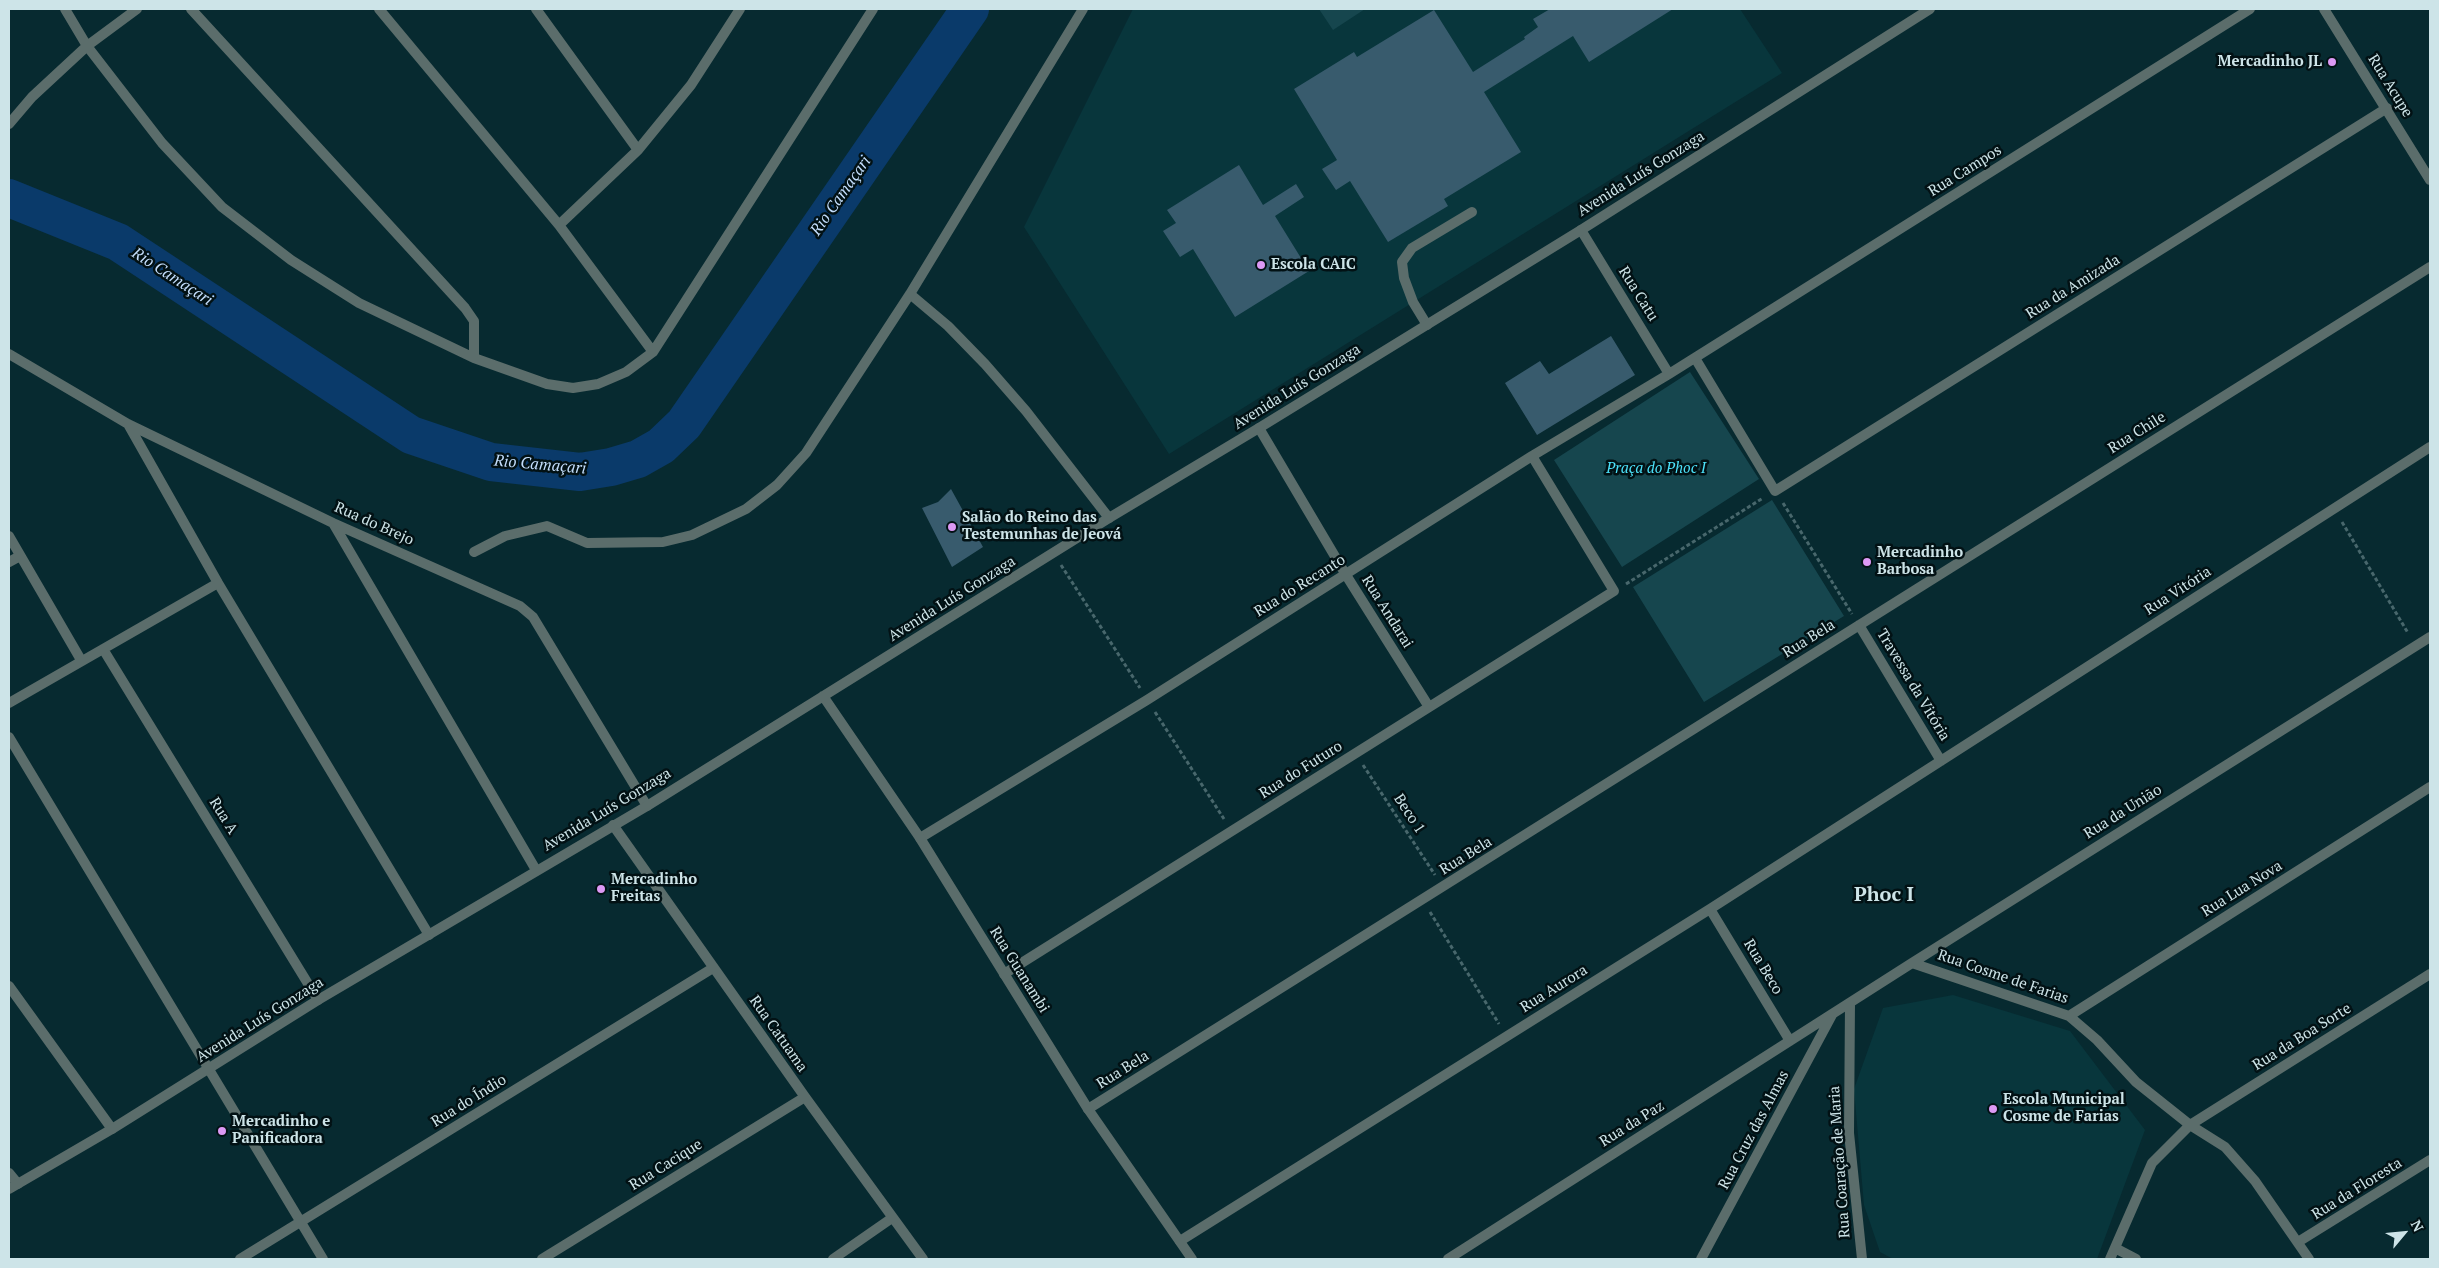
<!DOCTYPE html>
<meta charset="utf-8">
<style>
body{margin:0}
#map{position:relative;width:2439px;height:1268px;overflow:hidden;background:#072a30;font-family:"PT Serif",serif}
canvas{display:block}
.frame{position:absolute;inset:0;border:10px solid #cde4e8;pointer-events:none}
.north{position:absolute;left:2379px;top:1208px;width:50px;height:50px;-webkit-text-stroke:4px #021114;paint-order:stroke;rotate:62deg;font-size:14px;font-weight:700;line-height:20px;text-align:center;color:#cde4e8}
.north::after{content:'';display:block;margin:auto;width:18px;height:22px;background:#cde4e8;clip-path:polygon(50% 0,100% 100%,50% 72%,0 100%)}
</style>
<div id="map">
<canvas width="2439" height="1268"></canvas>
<div class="frame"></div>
<div class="north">N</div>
</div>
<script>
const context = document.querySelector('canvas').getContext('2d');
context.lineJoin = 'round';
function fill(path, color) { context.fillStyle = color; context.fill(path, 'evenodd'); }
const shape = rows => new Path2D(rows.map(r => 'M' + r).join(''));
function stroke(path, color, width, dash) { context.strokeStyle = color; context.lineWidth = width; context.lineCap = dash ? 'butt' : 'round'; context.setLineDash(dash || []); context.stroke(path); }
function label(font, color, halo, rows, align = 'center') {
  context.font = font + ' "PT Serif",serif'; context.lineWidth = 5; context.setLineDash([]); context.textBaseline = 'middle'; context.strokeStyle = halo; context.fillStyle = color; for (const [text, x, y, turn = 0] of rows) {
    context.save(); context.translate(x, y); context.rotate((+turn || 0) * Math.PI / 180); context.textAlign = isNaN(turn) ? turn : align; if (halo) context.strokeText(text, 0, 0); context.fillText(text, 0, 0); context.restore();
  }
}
fill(shape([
 [1133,9,1740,9,1782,73,1169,454,1024,227],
 [1953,995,2070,1031,2145,1130,2097,1259,1893,1259,1880,1252,1864,1205,1854,1089,1883,1008]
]), '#08363c');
fill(shape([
 [1319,9,1365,9,1333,30],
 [1690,372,1759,479,1622,567,1554,460],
 [1772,500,1844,616,1704,702,1633,587]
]), '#16464e');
stroke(shape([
 [9,198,118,242,411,435,491,462,580,472,611,467,638,459,661,446,684,424,970,9]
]), '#0a3a6a', 38);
fill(shape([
 [1550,9,1673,9,1589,62,1573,36,1484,92,1521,152,1444,199,1448,206,1388,242,1350,181,1336,190,1322,169,1337,160,1294,89,1354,52,1357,57,1434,10,1473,72,1525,39,1524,37,1538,27,1533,19],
 [1239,165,1263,205,1296,184,1304,197,1275,216,1309,271,1235,317,1193,249,1180,257,1163,231,1176,223,1167,210],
 [1611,336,1635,375,1537,435,1505,383,1540,361,1549,374],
 [951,489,983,547,952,567,922,508,938,502]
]), '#385b6d');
stroke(shape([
 [1783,503,1852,614],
 [2342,522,2408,633],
 [1061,565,1140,688],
 [1626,584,1763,498],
 [1155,712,1224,819],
 [1363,765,1435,875],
 [1430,912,1499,1024]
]), '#48676c', 3, [4, 2.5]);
stroke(shape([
 [1427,325,1413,302,1404,278,1402,262,1412,248,1472,212]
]), '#5b6d6b', 10);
stroke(shape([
 [65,9,87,46,162,143,222,207,291,260,359,303,474,358,547,384,573,388,598,384,626,372,653,352,873,9],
 [191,9,465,308,474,321,474,358],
 [379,9,559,225,653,352],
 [536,9,638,150],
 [9,124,32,97,87,46,137,9],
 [559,225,638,150,691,85,740,9],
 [1581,230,1669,374],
 [910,294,948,326,985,364,1026,411,1109,518],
 [9,354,128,424,333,523,520,606,533,617,647,806],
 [1695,358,1775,491,2387,108],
 [128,424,218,583,429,935],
 [1259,428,1346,575,1429,707],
 [333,523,536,870],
 [9,536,81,660],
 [474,552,505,536,547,526,587,543,663,542,692,535,746,509,777,485,806,453,910,294,1083,9],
 [9,562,20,556],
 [1859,625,1941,761],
 [103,649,318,1000],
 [9,703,218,583],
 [9,737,323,1259],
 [613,825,805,1097,923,1259],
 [920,838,1147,700,1532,456,1669,374,2250,9],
 [1710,909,1790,1041],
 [1912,963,2069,1016,2097,1040,2136,1082,2190,1125,2225,1147,2255,1181,2309,1259],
 [1004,974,1614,591,1532,456],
 [9,986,112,1129],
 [1850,1003,1849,1133,1862,1259],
 [2069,1016,2430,787],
 [1088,1109,2430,267],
 [9,1173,18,1184],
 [1180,1241,1710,909,2430,447],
 [2298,1242,2430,1160],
 [2115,1248,2136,1259],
 [240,1259,713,968],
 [542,1259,805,1097],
 [833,1259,892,1218],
 [1448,1259,1912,963,2430,637],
 [1701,1259,1832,1015],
 [2110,1259,2152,1163,2190,1125,2430,974]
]), '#5b6d6b', 10);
stroke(shape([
 [2324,9,2430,180],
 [823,696,920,838,1088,1109,1192,1259],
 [9,1189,112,1129,318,1000,647,806,1109,518,1259,428,1581,230,1930,9]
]), '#5b6d6b', 10);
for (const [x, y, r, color] of [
 [2332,62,5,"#dc99f4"],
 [1261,265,5,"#dc99f4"],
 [952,527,5,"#dc99f4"],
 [1867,562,5,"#dc99f4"],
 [601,889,5,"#dc99f4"],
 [1993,1109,5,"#dc99f4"],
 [222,1131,5,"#dc99f4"]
]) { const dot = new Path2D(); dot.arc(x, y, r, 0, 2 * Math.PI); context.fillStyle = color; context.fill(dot); stroke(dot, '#021114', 2); }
label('bold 15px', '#cde4e8', '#021114', [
 ["Mercadinho JL",2322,62,"right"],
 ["Escola CAIC",1271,265],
 ["Salão do Reino das",962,518],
 ["Testemunhas de Jeová",962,535],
 ["Mercadinho",1877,553],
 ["Barbosa",1877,570],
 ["Mercadinho",611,880],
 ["Freitas",611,897],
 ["Escola Municipal",2003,1100],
 ["Cosme de Farias",2003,1117],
 ["Mercadinho e",232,1122],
 ["Panificadora",232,1139]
], 'left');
label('15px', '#cde4e8', '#021114', [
 ["Rua Acupe",2390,86,58],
 ["Rua Campos",1965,171,-32],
 ["Avenida Luís Gonzaga",1641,174,-32],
 ["Rua da Amizada",2073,287,-32],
 ["Rua Catu",1638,294,58],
 ["Avenida Luís Gonzaga",1297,387,-32],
 ["Rua Chile",2137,433,-32],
 ["Rua do Brejo",374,524,24],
 ["Rua do Recanto",1300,586,-32],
 ["Rua Vitória",2178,591,-33],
 ["Avenida Luís Gonzaga",952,599,-32],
 ["Rua Andarai",1387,612,58],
 ["Rua Bela",1809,639,-32],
 ["Travessa da Vitória",1913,685,59],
 ["Rua do Futuro",1301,770,-32],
 ["Avenida Luís Gonzaga",607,810,-31],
 ["Rua da União",2123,812,-32],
 ["Beco 1",1409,814,57],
 ["Rua A",223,816,58],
 ["Rua Bela",1466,856,-32],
 ["Rua Lua Nova",2242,889,-32],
 ["Rua Beco",1763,967,59],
 ["Rua Guanambi",1019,970,58],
 ["Rua Cosme de Farias",2003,977,19],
 ["Rua Aurora",1554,989,-32],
 ["Avenida Luís Gonzaga",260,1020,-32],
 ["Rua Catuama",778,1034,55],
 ["Rua da Boa Sorte",2302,1037,-32],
 ["Rua Bela",1123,1070,-32],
 ["Rua do Índio",469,1101,-32],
 ["Rua da Paz",1632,1124,-32],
 ["Rua Cruz das Almas",1754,1130,-62],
 ["Rua Coaração de Maria",1840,1162,-94],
 ["Rua Cacique",666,1165,-32],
 ["Rua da Floresta",2357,1189,-32]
]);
label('italic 15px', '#4ce1f9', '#021114', [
 ["Praça do Phoc I",1656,469]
]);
label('italic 16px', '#c3ddfb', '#021114', [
 ["Rio Camaçari",841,196,-55],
 ["Rio Camaçari",172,277,33],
 ["Rio Camaçari",540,465,5]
]);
label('bold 20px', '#cde4e8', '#021114', [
 ["Phoc I",1884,895]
]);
</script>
